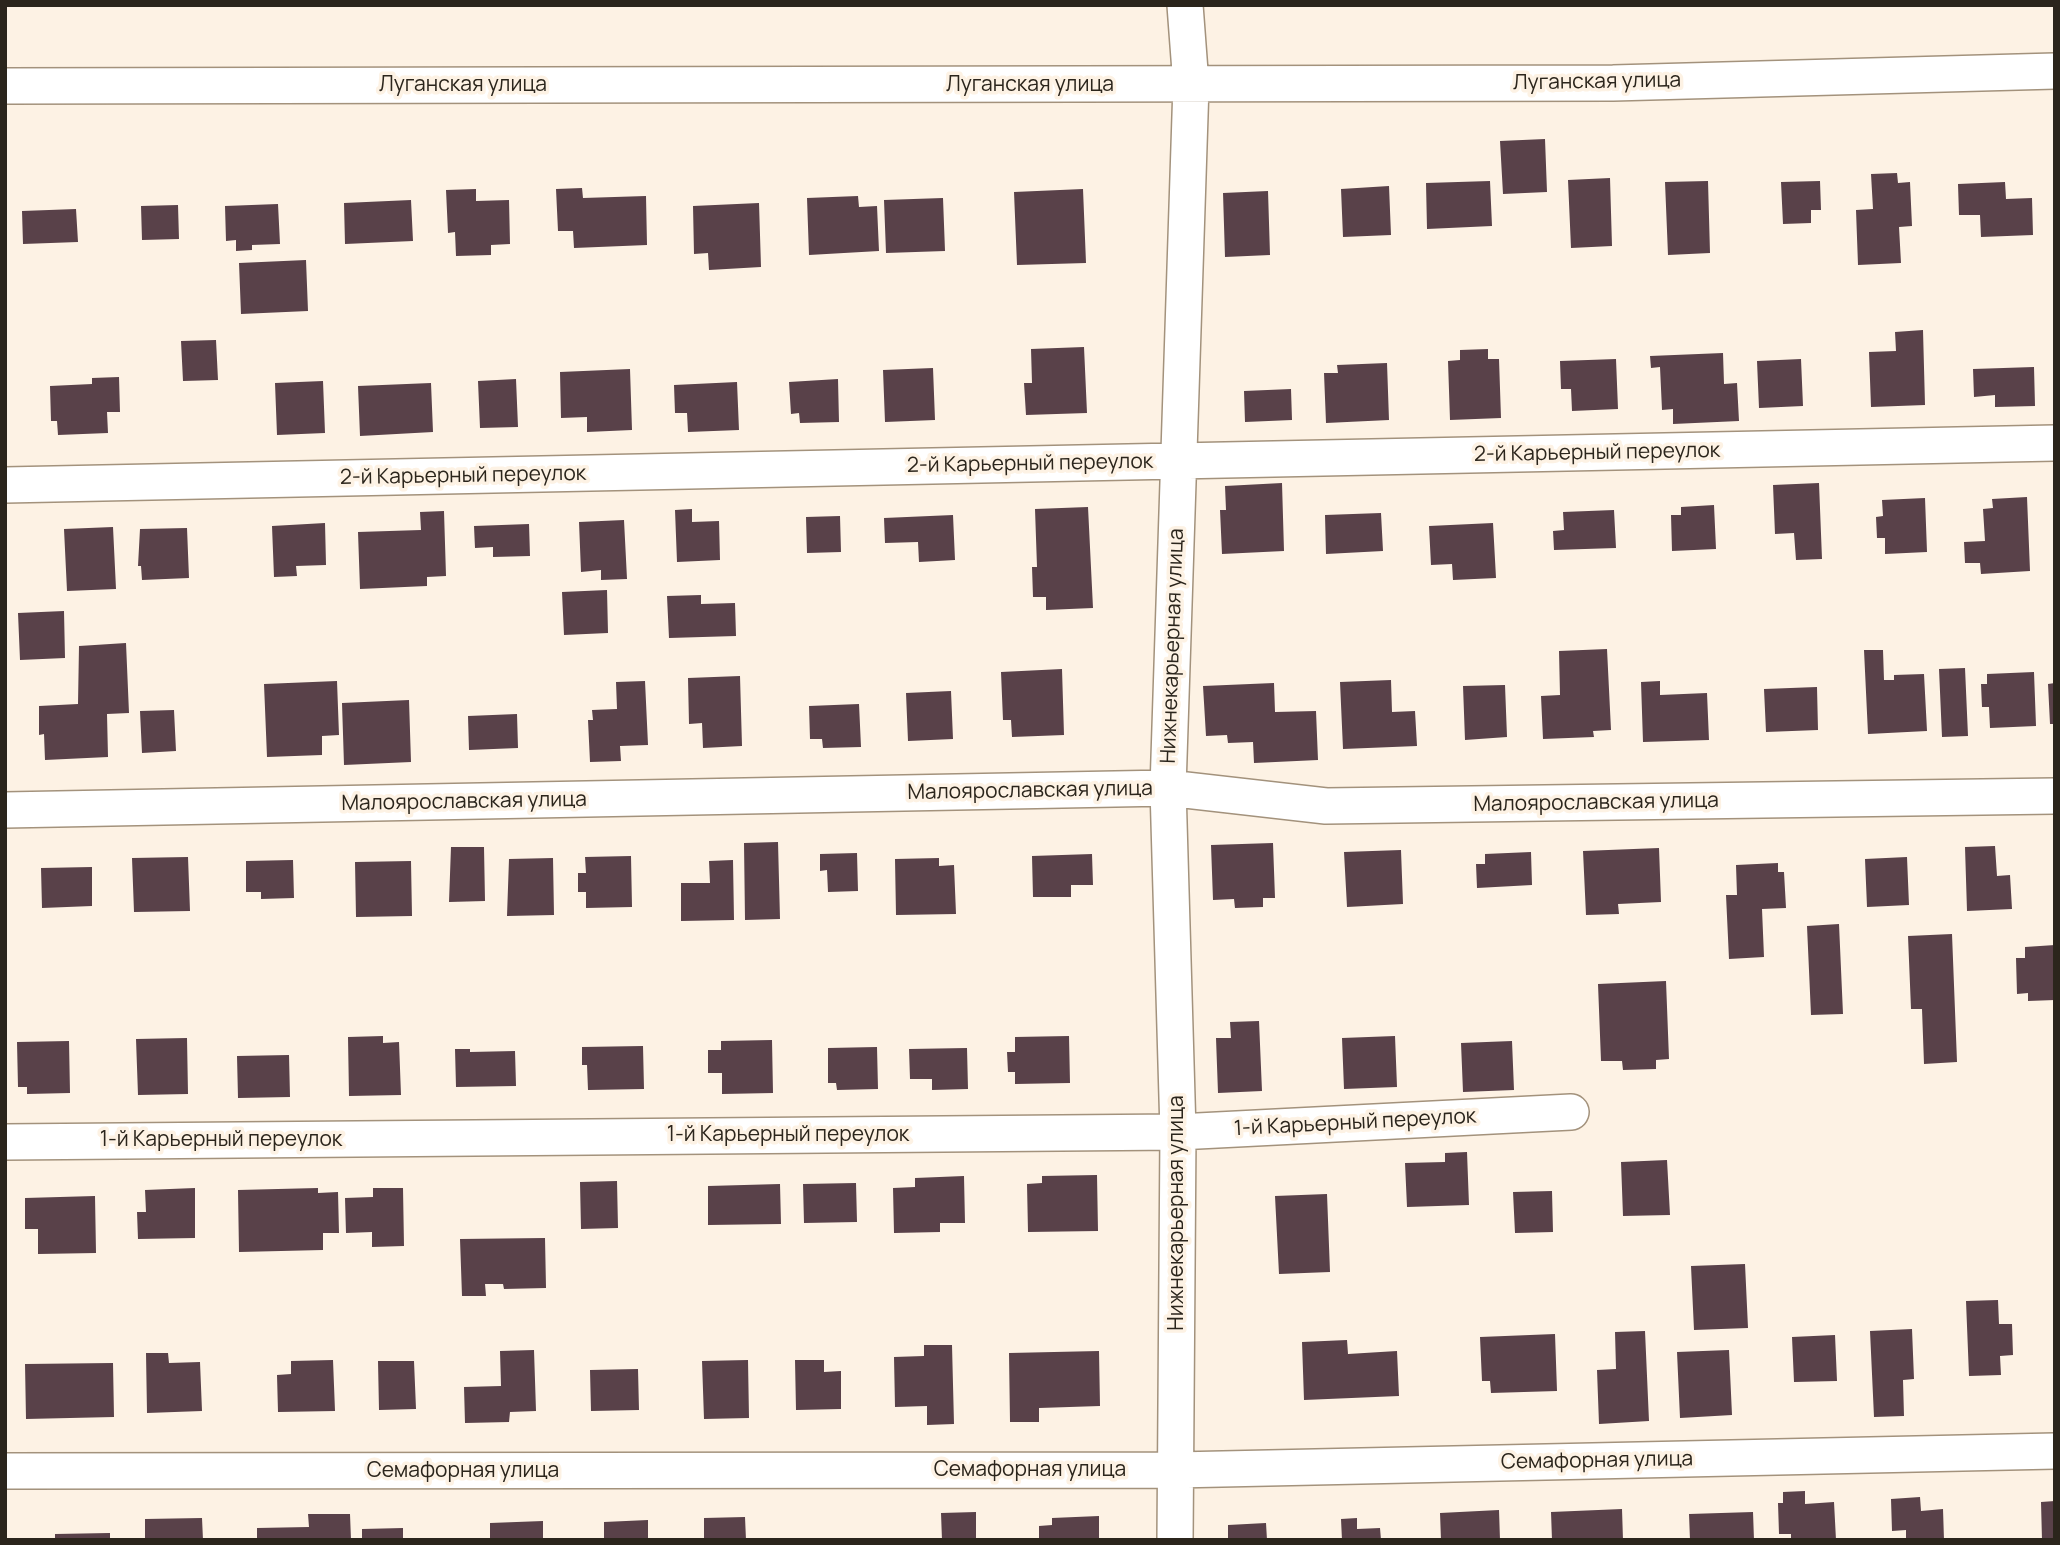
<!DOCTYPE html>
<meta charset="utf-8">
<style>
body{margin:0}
#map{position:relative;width:2060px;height:1545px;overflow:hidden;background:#fdf2e4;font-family:Manrope,sans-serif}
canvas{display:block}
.frame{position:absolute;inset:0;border:7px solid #2b251c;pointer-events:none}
</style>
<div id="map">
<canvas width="2060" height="1545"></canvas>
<div class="frame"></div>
</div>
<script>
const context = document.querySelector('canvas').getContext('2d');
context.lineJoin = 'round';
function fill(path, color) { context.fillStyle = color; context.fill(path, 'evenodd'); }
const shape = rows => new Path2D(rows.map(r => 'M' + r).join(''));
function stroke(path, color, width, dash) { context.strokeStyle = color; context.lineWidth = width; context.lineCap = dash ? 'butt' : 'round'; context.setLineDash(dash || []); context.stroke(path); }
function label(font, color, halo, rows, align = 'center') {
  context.font = font + ' Manrope,sans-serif'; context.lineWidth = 7; context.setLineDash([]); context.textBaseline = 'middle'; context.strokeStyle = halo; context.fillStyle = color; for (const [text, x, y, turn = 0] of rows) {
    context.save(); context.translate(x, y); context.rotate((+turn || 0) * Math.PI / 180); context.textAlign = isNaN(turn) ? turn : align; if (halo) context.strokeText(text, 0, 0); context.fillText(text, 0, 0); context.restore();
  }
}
fill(shape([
 [1545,139,1547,192,1503,194,1500,141],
 [1897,173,1898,183,1910,182,1912,226,1899,227,1901,263,1858,265,1856,210,1873,209,1871,174],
 [1610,178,1612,246,1571,248,1568,180],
 [1490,181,1492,226,1427,229,1426,183],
 [1708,181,1710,253,1668,255,1665,182],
 [1820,181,1821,210,1811,210,1811,223,1783,224,1781,182],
 [2005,182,2006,199,2032,198,2033,235,1981,237,1980,215,1959,215,1958,184],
 [1389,186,1391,235,1343,237,1341,189],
 [582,188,583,198,646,196,647,245,574,248,573,231,558,231,556,189],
 [476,189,476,201,509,200,510,244,491,245,491,255,456,256,455,232,448,233,446,190],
 [1083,189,1086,263,1017,265,1014,192],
 [1268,191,1270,255,1225,257,1223,193],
 [858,196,859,207,877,206,879,251,809,255,807,198],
 [943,198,945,251,886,253,884,200],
 [411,200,413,241,345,244,344,203],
 [759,203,761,267,709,270,708,253,694,254,693,206],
 [278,204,280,244,252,245,252,250,236,251,236,240,226,241,225,206],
 [178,205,179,239,142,240,141,206],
 [76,209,78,242,23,244,22,211],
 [306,260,308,311,241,314,239,263],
 [1923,330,1925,405,1871,407,1869,352,1896,351,1895,332],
 [216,340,218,380,183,381,181,341],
 [1084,347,1087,413,1026,415,1024,383,1032,383,1031,349],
 [1488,349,1488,359,1499,359,1501,418,1450,420,1448,361,1460,360,1460,350],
 [1723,353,1724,384,1737,383,1739,421,1673,424,1673,409,1662,410,1660,367,1651,368,1650,356],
 [1616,359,1618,409,1572,411,1571,389,1561,389,1560,361],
 [1801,359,1803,406,1759,408,1757,361],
 [1387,363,1389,420,1326,423,1324,373,1338,373,1337,365],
 [2034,367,2035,406,1995,407,1995,395,1974,397,1973,369],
 [933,368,935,420,885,422,883,370],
 [630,369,632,430,587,432,587,417,561,418,560,372],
 [119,377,120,412,107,412,108,433,58,435,57,421,51,421,50,386,92,384,92,378],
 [516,379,518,427,480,428,478,381],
 [838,379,839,422,800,423,799,413,791,414,789,382],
 [323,381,325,433,277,435,275,383],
 [737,382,739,430,688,432,687,413,675,413,674,385],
 [431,383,433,432,360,436,358,386],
 [1291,389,1292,420,1245,422,1244,391],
 [1282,483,1284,551,1222,554,1220,510,1226,510,1225,486],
 [1819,483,1822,559,1796,560,1794,533,1775,534,1773,485],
 [2027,497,2030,571,1981,574,1980,563,1965,563,1964,542,1985,541,1983,509,1993,508,1992,499],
 [1925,498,1927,552,1885,554,1885,538,1877,538,1876,517,1883,516,1882,500],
 [1714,505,1716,549,1672,551,1671,515,1681,515,1681,507],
 [1088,507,1093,608,1046,610,1046,597,1033,597,1032,567,1037,567,1035,509],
 [692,509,692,522,719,521,720,560,677,562,675,510],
 [1614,510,1616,548,1554,550,1553,531,1564,530,1563,512],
 [444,511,446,576,427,577,427,586,360,589,358,532,421,530,420,512],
 [1381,513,1383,551,1326,554,1325,515],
 [953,515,955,560,919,562,918,542,885,543,884,518],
 [840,516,841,552,807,553,806,517],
 [624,520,627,579,601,580,601,570,581,572,579,522],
 [325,523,326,565,296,566,297,576,274,577,272,526],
 [1493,523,1496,578,1453,580,1452,564,1431,565,1429,526],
 [529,524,530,556,493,557,493,547,475,548,474,526],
 [113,527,116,589,67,591,64,529],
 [187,528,189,578,142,580,141,566,138,566,140,529],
 [607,590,608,633,564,635,562,592],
 [701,595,701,604,735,603,736,636,669,638,667,596],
 [64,611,65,658,20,660,18,613],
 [126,643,129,713,107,714,108,757,45,760,44,734,39,735,39,706,78,704,79,646],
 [1607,649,1611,730,1593,731,1594,737,1543,739,1541,696,1560,695,1559,651],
 [1864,650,1883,650,1884,680,1894,680,1894,675,1924,674,1927,731,1868,734],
 [1965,668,1968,736,1942,737,1939,669],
 [1062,669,1064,735,1012,737,1011,720,1003,720,1001,672],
 [2034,672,2036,726,1990,728,1989,707,1982,707,1981,684,1987,684,1987,674],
 [740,676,742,746,703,748,702,723,689,724,688,678],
 [1391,680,1392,712,1415,711,1417,746,1343,749,1340,682],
 [337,681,339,735,322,736,322,755,267,757,264,684],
 [645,681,648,745,620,746,621,761,590,762,588,720,593,720,592,710,617,709,616,682],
 [1660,681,1660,695,1707,693,1709,740,1643,742,1641,682],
 [1274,683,1275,712,1316,711,1318,760,1254,763,1253,742,1228,743,1227,735,1206,736,1203,686],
 [2055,683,2055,724,2050,724,2048,684],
 [1505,685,1507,737,1465,740,1463,686],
 [1817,687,1818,730,1766,732,1764,689],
 [951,691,953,739,908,741,906,693],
 [409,700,411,762,344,765,342,703],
 [859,704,861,747,823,748,822,739,810,739,809,706],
 [174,710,176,751,142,753,140,711],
 [517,714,518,748,469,750,468,716],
 [778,842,780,919,745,920,744,843],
 [1273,843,1275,898,1263,898,1263,907,1235,908,1234,899,1213,900,1211,845],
 [1995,846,1997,876,2010,875,2012,909,1967,911,1965,847],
 [451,847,484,847,485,901,449,902],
 [1659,848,1661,902,1618,904,1619,914,1586,915,1583,851],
 [1401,850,1403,904,1347,907,1344,852],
 [1531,852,1532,885,1477,888,1476,864,1485,864,1485,854],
 [857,853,858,891,828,892,827,870,820,871,820,854],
 [1092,854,1093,885,1071,885,1071,897,1033,897,1032,856],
 [631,856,632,907,586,908,586,892,578,892,578,873,586,873,585,857],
 [188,857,190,911,134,912,132,858],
 [1907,857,1909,905,1867,907,1865,859],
 [553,858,554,915,507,916,509,859],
 [939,858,939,866,954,865,956,914,896,915,895,859],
 [293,860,294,898,261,899,261,892,246,892,246,861],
 [733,860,734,920,681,921,681,883,710,883,709,861],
 [411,861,412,916,356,917,355,862],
 [1778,863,1778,872,1784,872,1786,908,1762,909,1764,957,1729,959,1726,895,1737,895,1736,865],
 [92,867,92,906,42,908,41,868],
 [1839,924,1843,1014,1811,1015,1807,926],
 [1952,934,1957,1062,1924,1064,1922,1009,1911,1009,1908,936],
 [2055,945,2055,1000,2028,1001,2028,993,2017,994,2016,958,2025,958,2025,947],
 [1666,981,1669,1059,1656,1060,1656,1069,1623,1070,1622,1061,1601,1061,1598,984],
 [1259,1021,1262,1091,1218,1093,1216,1038,1231,1038,1230,1022],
 [383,1036,383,1043,399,1042,401,1095,349,1096,348,1037],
 [1069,1036,1070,1083,1015,1084,1015,1072,1008,1072,1007,1052,1015,1052,1015,1037],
 [1395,1036,1397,1087,1344,1089,1342,1038],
 [187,1038,188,1094,138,1095,136,1039],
 [772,1040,773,1093,722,1094,722,1073,708,1073,708,1050,721,1050,721,1041],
 [69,1041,70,1093,27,1094,27,1087,18,1087,17,1042],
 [1512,1041,1514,1090,1463,1092,1461,1043],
 [643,1046,644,1089,588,1090,587,1065,582,1065,582,1047],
 [877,1047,878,1089,837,1090,836,1083,828,1083,828,1048],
 [967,1048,968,1089,932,1090,932,1079,910,1079,909,1049],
 [455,1049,470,1049,470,1052,515,1051,516,1086,456,1087],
 [289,1055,290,1097,238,1098,237,1056],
 [1467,1152,1469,1205,1407,1207,1405,1163,1445,1162,1445,1153],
 [1667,1160,1670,1215,1623,1216,1621,1162],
 [1097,1175,1098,1231,1028,1232,1027,1184,1042,1183,1042,1176],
 [964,1176,965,1223,940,1223,940,1232,894,1233,893,1188,915,1187,915,1178],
 [617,1181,618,1228,581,1229,580,1182],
 [856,1183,857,1222,804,1223,803,1184],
 [780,1184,781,1224,708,1225,708,1186],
 [195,1188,195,1238,138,1239,137,1212,146,1212,145,1190],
 [318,1188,318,1193,338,1192,339,1233,323,1233,323,1250,239,1252,238,1190],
 [373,1188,403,1188,404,1246,372,1247,372,1232,346,1233,345,1198,373,1197],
 [1552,1191,1553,1232,1515,1233,1513,1192],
 [1327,1194,1330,1272,1279,1274,1275,1196],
 [95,1196,96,1253,38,1254,38,1229,25,1229,25,1198],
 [545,1238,546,1288,504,1289,503,1284,485,1284,486,1296,462,1296,460,1239],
 [1745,1264,1748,1328,1694,1330,1691,1266],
 [1998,1300,1999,1324,2012,1324,2013,1355,2000,1356,2001,1375,1969,1376,1966,1301],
 [1912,1329,1914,1379,1903,1380,1904,1416,1874,1417,1870,1331],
 [1645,1331,1649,1421,1599,1424,1597,1370,1616,1369,1615,1332],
 [1555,1334,1557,1391,1491,1393,1490,1381,1482,1381,1480,1337],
 [1835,1335,1837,1381,1794,1382,1792,1337],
 [1347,1340,1348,1354,1397,1351,1399,1396,1304,1400,1302,1342],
 [924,1345,952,1345,954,1424,927,1425,927,1406,895,1407,894,1357,924,1356],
 [534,1350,536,1411,510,1412,509,1422,465,1423,464,1387,501,1386,500,1351],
 [1729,1350,1732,1415,1680,1418,1677,1352],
 [1099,1351,1100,1406,1039,1408,1039,1422,1010,1422,1009,1353],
 [146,1353,168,1353,169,1363,200,1362,202,1411,147,1413],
 [333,1360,335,1411,278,1412,277,1375,291,1374,291,1361],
 [748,1360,749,1418,704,1419,702,1361],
 [795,1360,824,1360,824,1372,841,1371,841,1409,796,1410],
 [378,1361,414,1361,416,1409,379,1410],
 [113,1363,114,1417,26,1419,25,1364],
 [638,1369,639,1410,591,1411,590,1370],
 [1805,1491,1805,1504,1834,1502,1836,1540,1791,1540,1791,1534,1779,1534,1778,1503,1783,1503,1783,1492],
 [1920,1497,1921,1511,1943,1509,1944,1540,1906,1540,1906,1530,1892,1531,1891,1499],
 [2055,1501,2055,1540,2042,1540,2041,1502],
 [1622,1509,1623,1540,1552,1540,1551,1512],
 [1499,1510,1500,1540,1441,1540,1440,1513],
 [976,1512,976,1540,942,1540,941,1513],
 [1753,1512,1754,1540,1690,1540,1689,1514],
 [308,1514,350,1514,351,1540,257,1540,257,1528,309,1527],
 [1099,1516,1099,1540,1039,1540,1039,1526,1052,1525,1052,1518],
 [745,1517,746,1540,704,1540,704,1518],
 [202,1518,203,1540,145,1540,145,1519],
 [1357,1518,1357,1529,1380,1528,1381,1540,1342,1540,1341,1519],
 [648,1520,648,1540,604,1540,604,1522],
 [543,1521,543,1540,490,1540,490,1523],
 [1266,1523,1267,1540,1228,1540,1228,1525],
 [403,1528,403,1540,362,1540,362,1529],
 [110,1533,110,1540,55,1540,55,1534]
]), '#594149');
const street = shape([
 [5,86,1613,83,2055,71],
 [5,485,2055,443],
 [5,810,1168,788,1326,806,2055,796],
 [5,1142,1178,1132,1571,1112],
 [5,1471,1176,1470,2055,1451],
 [1175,1540,1178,1132,1168,788,1191,85,1185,5]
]);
stroke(street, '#a3927c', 38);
stroke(street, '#fff', 35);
label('21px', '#2b251c', '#fdf2e4', [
 ["Луганская улица",1597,82,-1],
 ["Луганская улица",463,85],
 ["Луганская улица",1030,85],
 ["2-й Карьерный переулок",1597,453,-1],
 ["2-й Карьерный переулок",1030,464,-1],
 ["2-й Карьерный переулок",463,476,-1],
 ["Нижнекарьерная улица",1173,646,-88],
 ["Малоярославская улица",1030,791,-1],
 ["Малоярославская улица",464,802,-1],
 ["Малоярославская улица",1596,803,-1],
 ["1-й Карьерный переулок",1355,1123,-3],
 ["1-й Карьерный переулок",788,1135],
 ["1-й Карьерный переулок",221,1140],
 ["Нижнекарьерная улица",1177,1213,-90],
 ["Семафорная улица",1597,1461,-1],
 ["Семафорная улица",1030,1470],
 ["Семафорная улица",463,1471]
]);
</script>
